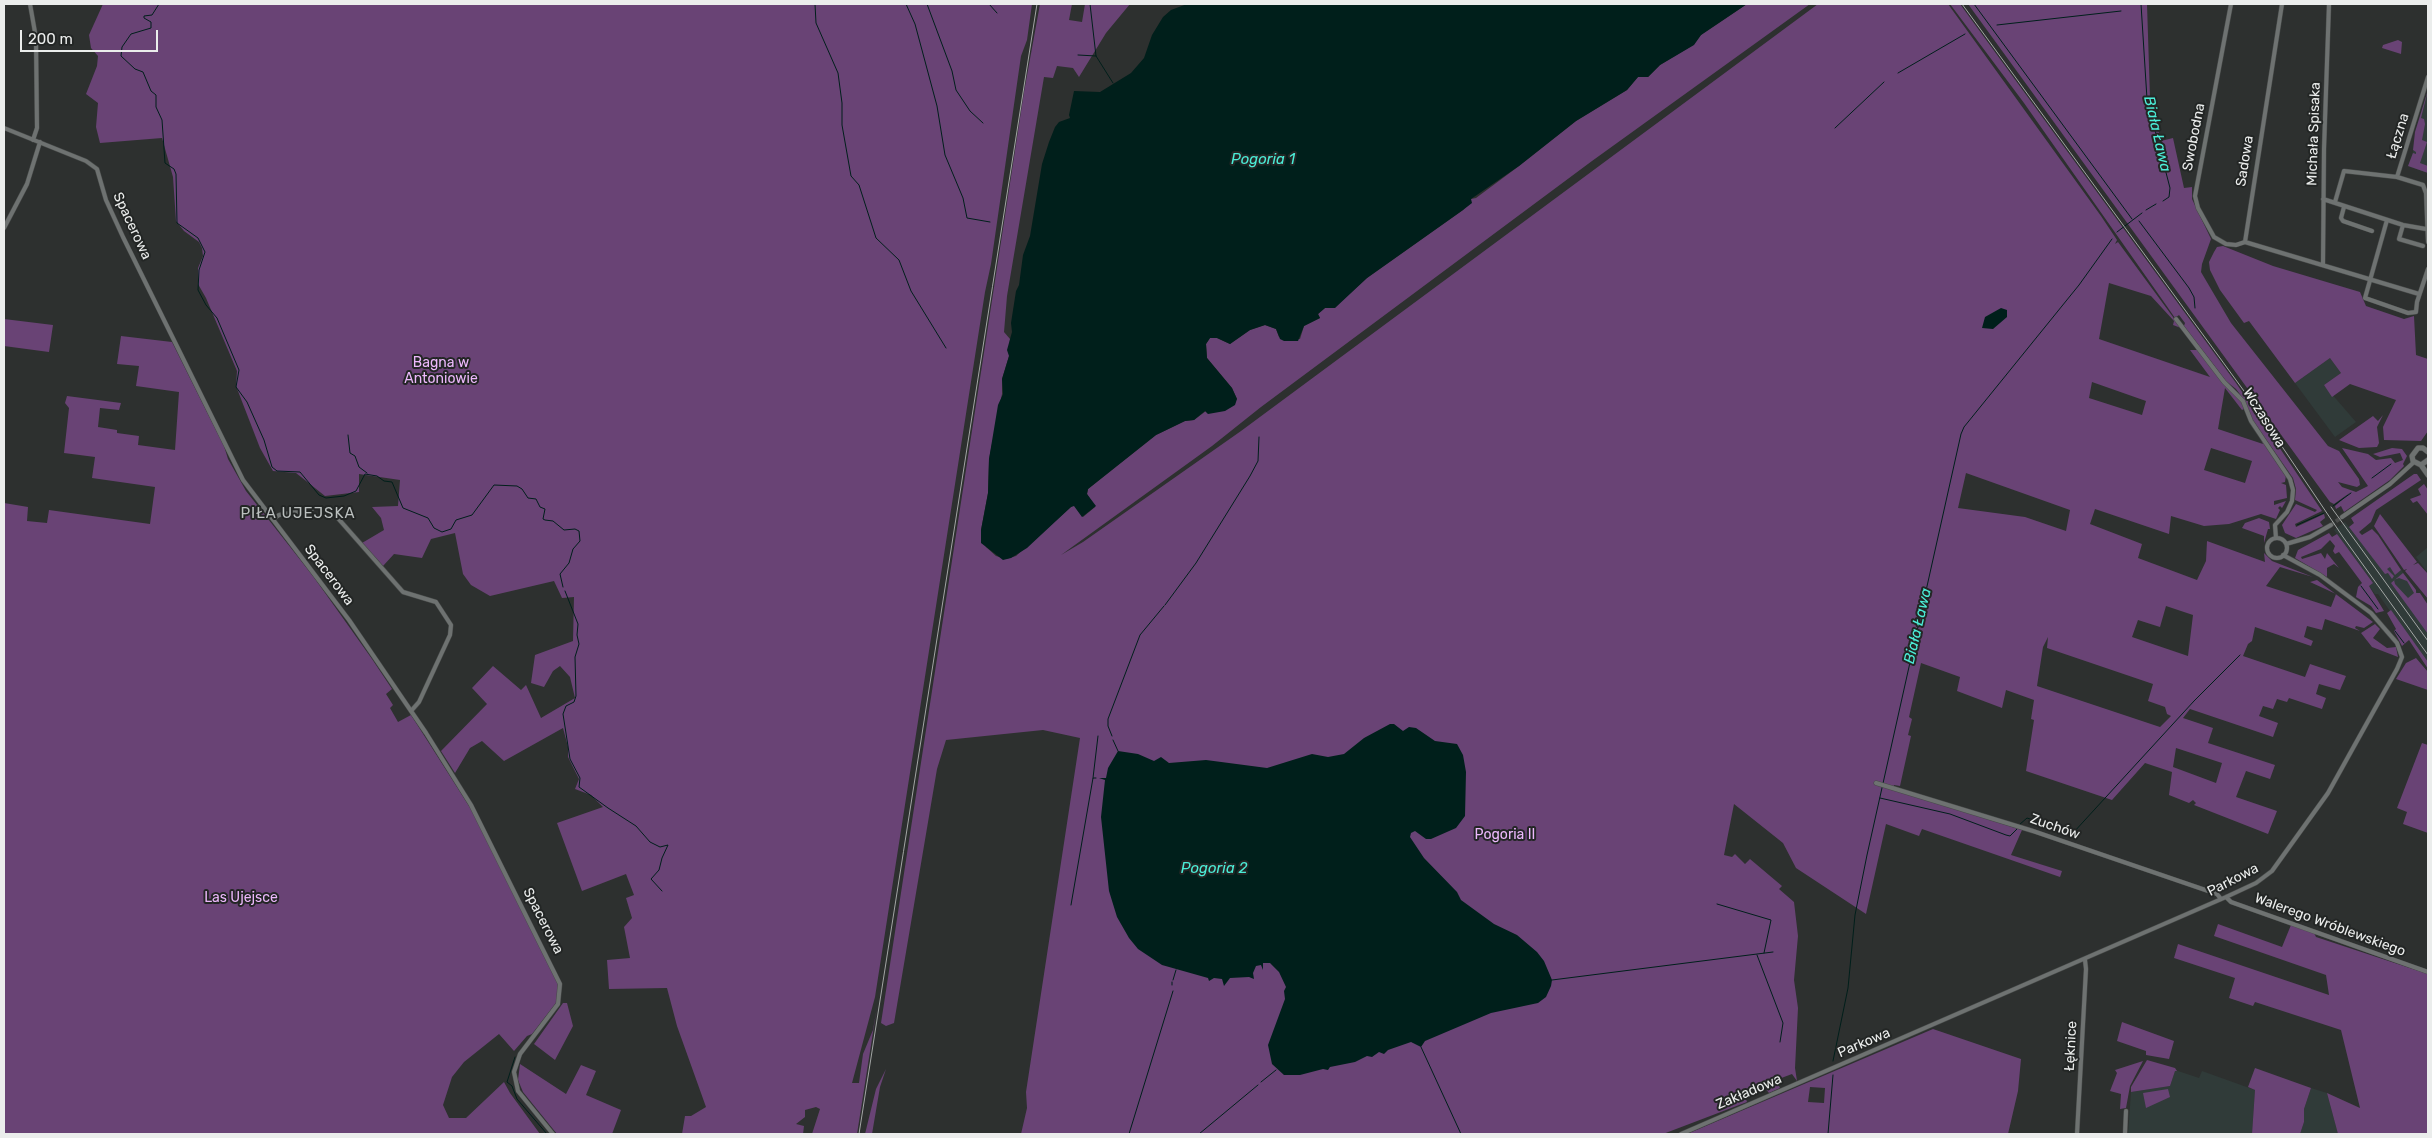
<!DOCTYPE html>
<meta charset="utf-8">
<style>
body{margin:0}
#map{position:relative;width:2432px;height:1138px;overflow:hidden;background:#2d302f;font-family:Rubik,sans-serif}
canvas{display:block}
.frame{position:absolute;inset:0;border:5px solid #ebedec;pointer-events:none}
.scale{position:absolute;left:20px;top:30px;width:138px;height:22px;box-sizing:border-box;border:2px solid #ebedec;border-top:0;padding-left:6px;font-size:15px;line-height:18px;white-space:nowrap;color:#ebedec;-webkit-text-stroke:4px #232625;paint-order:stroke}
</style>
<div id="map">
<canvas width="2432" height="1138"></canvas>
<div class="frame"></div>
<div class="scale">200 m</div>
</div>
<script>
const context = document.querySelector('canvas').getContext('2d');
context.lineJoin = 'round';
function fill(path, color) { context.fillStyle = color; context.fill(path, 'evenodd'); }
const shape = rows => new Path2D(rows.map(r => 'M' + r).join(''));
function stroke(path, color, width, dash) { context.strokeStyle = color; context.lineWidth = width; context.lineCap = dash ? 'butt' : 'round'; context.setLineDash(dash || []); context.stroke(path); }
function label(font, color, halo, rows, align = 'center') {
  context.font = font + ' Rubik,sans-serif'; context.lineWidth = 4; context.setLineDash([]); context.textBaseline = 'middle'; context.strokeStyle = halo; context.fillStyle = color; for (const [text, x, y, turn = 0] of rows) {
    context.save(); context.translate(x, y); context.rotate((+turn || 0) * Math.PI / 180); context.textAlign = isNaN(turn) ? turn : align; if (halo) context.strokeText(text, 0, 0); context.fillText(text, 0, 0); context.restore();
  }
}
fill(shape([
 [2428,90,2428,173,2408,166,2415,146,2415,132],
 [2330,358,2341,373,2324,385,2356,422,2335,437,2295,383],
 [2345,522,2356,536,2358,535,2390,566,2400,568,2428,608,2428,665,2378,594,2375,594,2369,586,2371,580,2334,530],
 [2428,547,2428,573,2416,557],
 [2175,1070,2199,1078,2202,1071,2255,1090,2252,1134,2128,1134,2131,1092,2170,1086],
 [2311,1088,2327,1093,2338,1134,2300,1134,2304,1122,2304,1109]
]), '#303b39');
fill(shape([
 [103,4,1032,4,1027,40,1021,56,991,264,985,292,875,997,852,1083,859,1083,863,1054,873,1030,877,1007,857,1134,812,1134,820,1109,816,1107,805,1110,805,1117,796,1124,804,1126,803,1134,682,1134,685,1116,691,1116,706,1107,677,1026,667,988,609,989,607,960,630,958,624,927,632,918,626,898,634,895,626,874,582,891,557,823,603,807,591,795,575,789,579,779,568,757,568,747,563,728,504,761,482,741,470,748,455,773,441,751,487,704,472,688,493,666,521,690,526,685,541,718,575,698,570,677,560,666,553,671,544,687,531,683,535,655,573,641,574,597,562,598,554,581,490,596,471,585,463,574,455,533,431,539,422,558,394,554,383,566,362,543,384,530,381,518,372,507,398,506,400,480,359,474,359,492,325,496,296,473,273,471,260,448,236,386,237,371,206,298,198,284,198,268,203,256,202,248,199,242,184,231,176,221,173,177,162,138,100,143,96,127,98,103,86,94,97,66,98,56,91,48,89,35],
 [1040,4,1072,4,1069,20,1082,22,1085,4,1130,4,1106,33,1079,77,1073,68,1057,66,1053,78,1044,77,1007,296,1004,332,1010,339,1009,356,1002,379,1002,394,989,459,988,493,981,530,986,547,996,556,1006,559,1016,556,1071,507,1074,505,1083,517,1095,507,1087,494,1088,489,1156,435,1185,421,1194,420,1206,411,1210,412,1237,399,1232,388,1207,358,1206,344,1210,338,1217,338,1230,344,1250,330,1265,325,1276,329,1279,337,1300,339,1304,326,1320,318,1318,314,1325,308,1335,307,1367,278,1463,210,1471,199,1476,198,1519,166,1576,121,1627,90,1638,77,1648,77,1660,65,1693,45,1701,35,1747,4,1810,4,1592,161,1261,407,1212,446,1061,555,1083,542,1241,431,1818,4,1948,4,2101,216,2117,240,2115,244,2118,242,2181,328,2173,325,2174,321,2151,296,2109,283,2099,339,2210,377,2190,350,2198,350,2242,401,2244,409,2242,410,2225,388,2218,429,2263,444,2259,435,2286,475,2285,482,2281,483,2286,485,2287,498,2274,501,2274,505,2286,501,2282,508,2280,506,2278,508,2280,510,2276,519,2261,514,2229,524,2204,526,2171,516,2169,534,2095,509,2090,524,2142,544,2138,558,2197,580,2206,561,2207,541,2265,562,2264,553,2272,561,2313,577,2280,567,2266,586,2331,607,2336,594,2310,582,2317,580,2373,622,2364,628,2356,626,2355,628,2360,631,2325,619,2322,630,2307,626,2304,637,2313,641,2311,646,2255,627,2252,641,2248,644,2243,656,2305,677,2310,664,2346,676,2340,690,2319,684,2316,694,2326,698,2322,709,2289,698,2287,702,2277,699,2273,709,2263,706,2259,716,2278,723,2273,737,2190,709,2183,718,2213,728,2208,743,2275,765,2270,779,2246,771,2236,797,2277,811,2268,834,2194,805,2196,803,2193,800,2189,803,2169,795,2172,772,2145,763,2112,800,2026,771,2034,720,2031,719,2034,700,2006,690,2002,708,1957,691,1960,677,1921,663,1909,717,1912,719,1908,735,1911,736,1900,786,1894,785,1893,789,2022,830,2011,855,2062,871,2060,877,1922,829,1919,836,1886,824,1866,914,1796,868,1783,843,1734,804,1724,855,1732,857,1735,854,1745,864,1750,859,1782,886,1779,889,1794,902,1798,936,1794,980,1798,1008,1795,1068,1797,1081,1792,1074,1776,1080,1780,1088,1769,1093,1764,1087,1745,1096,1747,1102,1663,1134,1021,1134,1027,1108,1026,1092,1080,738,1043,730,946,740,937,769,894,1023,886,1026,881,1023,1024,92],
 [2092,382,2146,401,2142,415,2089,398],
 [2211,448,2252,461,2245,483,2204,470],
 [1966,473,2070,510,2066,531,2025,517,1958,508],
 [2166,606,2193,615,2188,656,2132,637,2138,620,2160,627],
 [2048,637,2047,648,2153,684,2148,701,2165,707,2167,714,2171,716,2160,727,2037,686,2043,647],
 [2176,748,2222,763,2216,783,2173,767],
 [1950,4,1960,4,2236,383,2322,511,2295,524,2296,527,2324,514,2325,518,2320,522,2323,526,2296,538,2285,533,2282,525,2296,504,2315,512,2317,510,2295,500,2296,489,2293,478,2251,418,2245,401,2236,389,2226,381,2184,326,2185,323,2179,315,2175,318,2166,305,2024,103],
 [1968,4,2147,4,2150,98,2161,141,2173,138,2184,188,2192,187,2192,199,2211,239,2202,264,2201,272,2231,323,2328,446,2339,451,2359,479,2360,485,2357,487,2338,482,2342,487,2356,492,2368,486,2342,448,2368,454,2376,460,2391,458,2395,463,2403,460,2400,453,2380,457,2373,454,2392,448,2402,449,2407,456,2403,464,2404,466,2390,480,2344,512,2341,506,2336,509,2335,506,2351,492,2334,504,2330,502],
 [2398,40,2402,42,2401,54,2382,48,2383,45],
 [2428,90,2421,118,2424,119,2425,124,2422,140,2427,142,2420,163,2428,166,2428,173,2408,166,2413,153,2416,154,2416,152,2413,150,2415,132],
 [2223,246,2273,266,2360,292,2366,306,2404,319,2414,316,2416,355,2428,359,2428,431,2421,441,2384,440,2383,427,2396,400,2350,384,2332,397,2324,385,2341,373,2330,358,2295,383,2249,321,2244,323,2220,290,2210,270,2209,262,2214,252,2217,247],
 [4,319,53,325,49,352,4,346],
 [121,336,172,342,224,446,228,459,246,491,313,576,372,659,392,689,386,694,393,705,390,708,398,722,411,715,471,809,552,967,559,986,559,996,556,1003,532,1034,527,1036,514,1051,499,1034,464,1062,452,1077,443,1105,449,1118,466,1118,504,1082,510,1093,540,1134,4,1134,4,503,28,507,27,521,47,523,49,510,150,524,155,487,92,478,95,457,64,453,69,408,65,403,67,396,121,403,119,410,100,408,98,427,117,430,117,433,139,436,138,445,175,450,179,392,136,386,139,366,117,364],
 [2383,415,2377,427,2379,443,2377,447,2359,448,2339,440,2373,416,2378,421],
 [2414,474,2417,474,2421,480,2376,510,2371,522,2359,532,2362,535,2372,529,2378,535,2401,570,2395,575,2390,567,2387,569,2394,576,2392,579,2388,573,2385,574,2349,527,2354,523,2351,518],
 [2424,484,2428,490,2428,515,2417,501,2413,503,2410,499,2421,495,2418,489],
 [2380,514,2417,562,2413,565,2418,563,2428,574,2428,599,2405,571,2407,569,2404,570,2374,526],
 [2259,518,2269,522,2270,529,2268,529,2264,543,2264,536,2242,528,2245,523],
 [2329,533,2332,537,2337,534,2373,583,2369,586,2384,611,2376,613,2371,606,2356,597,2358,587,2362,583,2339,552,2335,554,2333,551,2335,546,2330,540,2321,549,2301,557,2302,559,2321,553,2325,559,2327,553,2339,568,2334,564,2327,568,2327,577,2295,558,2298,550],
 [2403,573,2416,590,2416,593,2420,593,2428,605,2428,634,2391,583],
 [2399,578,2407,581,2414,593,2408,598,2395,584,2394,580],
 [2391,610,2428,662,2428,669,2409,640,2402,646,2394,631,2396,629,2387,613],
 [2375,624,2380,629,2373,638,2387,648,2396,647,2398,657,2372,647,2361,633],
 [2416,658,2428,672,2428,690,2396,679,2406,663],
 [2422,743,2428,745,2428,833,2403,824,2407,812,2397,808],
 [2218,924,2282,947,2291,925,2314,933,2316,937,2428,974,2428,1134,2338,1134,2327,1093,2360,1108,2341,1030,2255,1002,2253,1006,2229,998,2235,978,2174,958,2178,944,2329,995,2326,975,2214,936],
 [563,1003,567,1003,573,1026,555,1060,534,1044],
 [2122,1022,2174,1041,2169,1059,2146,1055,2146,1051,2117,1041],
 [1933,1029,2021,1059,2018,1091,2008,1134,1687,1134],
 [1810,1087,1825,1088,1824,1103,1808,1102],
 [2147,1060,2175,1068,2177,1071,2175,1071,2170,1086,2131,1092,2131,1087],
 [2143,1061,2130,1086,2126,1108,2120,1109,2121,1094,2110,1091,2117,1073,2115,1070],
 [520,1064,566,1094,581,1065,596,1071,586,1095,621,1110,612,1134,557,1134,523,1092,518,1080],
 [2255,1068,2311,1088,2304,1109,2304,1122,2300,1134,2252,1134,2255,1090,2248,1087],
 [886,1069,880,1087,872,1134,865,1134,876,1089],
 [2168,1089,2170,1097,2146,1108,2143,1093]
]), '#694375');
fill(shape([
 [1187,4,1747,4,1701,35,1694,45,1660,65,1648,77,1638,77,1627,90,1576,121,1519,166,1471,199,1472,203,1463,210,1367,278,1335,308,1325,308,1318,314,1320,318,1304,326,1298,341,1284,341,1280,339,1276,329,1265,325,1250,330,1230,344,1217,338,1210,338,1206,344,1207,358,1232,388,1237,399,1235,405,1225,411,1208,414,1205,411,1194,420,1185,421,1156,435,1088,489,1087,494,1096,506,1082,517,1074,506,1071,507,1027,548,1011,558,1003,560,981,543,981,530,988,493,989,459,998,405,1003,394,1002,379,1009,356,1007,350,1012,332,1011,323,1016,291,1019,285,1023,255,1030,236,1042,164,1049,142,1055,127,1059,122,1070,118,1069,115,1074,91,1100,92,1131,73,1144,58,1152,35,1163,17,1171,10],
 [2001,308,2007,310,2007,317,1993,329,1982,328,1985,317],
 [1390,724,1394,724,1403,731,1409,727,1416,728,1435,741,1457,744,1463,755,1466,772,1465,816,1456,828,1431,839,1426,839,1415,831,1411,833,1410,837,1424,858,1457,892,1461,900,1494,924,1517,935,1537,952,1544,961,1552,980,1551,986,1546,997,1538,1003,1491,1013,1425,1041,1421,1047,1411,1042,1388,1050,1384,1054,1379,1052,1372,1057,1367,1056,1355,1062,1330,1067,1328,1070,1323,1069,1300,1075,1284,1075,1272,1064,1268,1045,1285,999,1284,991,1286,987,1279,972,1270,963,1263,963,1263,970,1261,965,1256,966,1253,973,1254,979,1249,977,1230,978,1224,986,1222,979,1214,978,1209,981,1208,978,1162,965,1138,949,1129,938,1117,917,1109,891,1101,817,1105,780,1099,778,1106,778,1108,768,1118,751,1138,754,1154,761,1161,757,1169,763,1206,760,1267,768,1312,754,1328,757,1344,754,1364,738]
]), '#001f1b');
stroke(shape([
 [159,4,152,15,144,16,144,18,151,22,151,28,131,34,122,47,121,56,135,69,143,72,151,91,156,95,156,107,162,120,165,163,174,169,176,174,177,223,198,238,205,252,199,270,198,290,206,305,217,318,239,370,236,387,247,402,264,440,272,467,277,471,300,472,319,495,326,498,344,496,356,491,365,474,377,476,384,481,392,482,403,508,428,518,434,528,442,532,451,529,456,520,472,515,494,485,517,486,522,489,528,498,536,499,540,507,545,509,543,519,545,520,553,521,564,530,575,529,579,531,580,541,573,549,569,563,560,574,563,587],
 [815,4,816,23,838,73,842,103,842,125,851,176,859,185,876,238,899,260,911,291,946,348],
 [906,4,915,24,937,106,945,155,963,198,967,218,990,222],
 [927,4,952,71,956,90,970,111,983,123],
 [989,4,997,13],
 [1090,4,1096,56,1113,83],
 [1974,4,2132,219],
 [2141,4,2147,99,2170,188,2169,197,2163,201],
 [1997,25,2121,11],
 [1078,55,1096,56],
 [1898,73,1965,34],
 [1835,128,1884,82],
 [2146,210,2156,204],
 [2139,221,2189,288,2194,297,2195,308],
 [2117,232,2142,213],
 [348,435,350,453,355,456,359,467,367,473],
 [2372,478,2391,464],
 [2333,506,2351,493],
 [2297,525,2324,513],
 [2361,586,2378,609],
 [565,591,578,624,577,635,579,644,575,657,576,696,574,702,566,706,563,714,570,759,580,778,579,787,608,808,636,826,650,842,660,847,668,845,662,858,659,870,651,879,662,891],
 [1165,605,1196,563,1250,476,1258,461,1259,437],
 [2395,631,2404,643],
 [1112,736,1108,726,1108,719,1140,635,1164,606],
 [1113,740,1118,751],
 [1093,778,1098,736],
 [1880,798,1950,814,2006,835,2010,836,2017,829],
 [2019,825,2027,818,2073,833,2194,701,2240,655],
 [1717,904,1771,920,1764,953],
 [1071,905,1093,778,1096,778],
 [1757,955,1783,1023,1780,1042],
 [1173,980,1176,970],
 [1552,980,1773,952],
 [1172,982,1172,985],
 [1421,1047,1461,1134],
 [515,1057,507,1082,512,1086,517,1099,547,1134],
 [1833,1061,1848,988,1855,915,1867,855,1961,434,1964,427,2079,285,2112,239],
 [1261,1082,1276,1070],
 [1129,1134,1173,991],
 [1199,1134,1258,1085],
 [1828,1134,1833,1075]
]), '#001f1b', 1);
stroke(shape([
 [2331,525,2342,517]
]), '#4a4c4b', 4, [4, 2]);
const minor = shape([
 [30,4,36,38,37,128,33,140],
 [2231,4,2195,196,2198,208,2214,237,2226,244,2236,245,2245,242],
 [4,128,86,161,97,169,106,200,123,237,243,480,349,620,426,733,471,805,560,984,558,1004,520,1054,514,1072,518,1091,553,1134],
 [2397,177,2428,77],
 [2323,199,2403,225,2426,229],
 [2335,202,2344,171,2397,177,2423,185,2426,193,2428,242],
 [2344,207,2341,218,2343,221,2372,231],
 [2387,220,2365,298,2408,313,2416,312,2417,302,2428,269],
 [2403,225,2399,239,2423,246],
 [4,228,27,184,40,142],
 [2245,242,2282,4],
 [2245,242,2419,294],
 [2323,264,2324,149,2329,4],
 [2176,319,2224,382,2243,401,2251,421,2290,479,2293,490,2292,501,2287,512,2275,525,2276,538],
 [336,516,403,592,436,602,451,625,450,635,419,702,411,711],
 [2342,517,2390,484,2414,462],
 [273,519,279,515,312,509],
 '2267 548a10 10 0 1 1 20 0a10 10 0 1 1-20 0Z',
 [2286,544,2310,537,2331,525],
 [1876,783,2033,831,2217,894,2221,899],
 [2226,897,2231,902,2428,972],
 [1681,1134,2226,897,2256,883,2272,871,2328,793,2397,669,2402,657,2397,643,2371,613,2320,575,2283,555],
 [2077,1134,2086,969,2085,960],
 [2125,1134,2126,1111]
]);
const tertiary = shape([
 [2428,452,2423,448,2418,448,2412,456,2413,461,2421,465,2428,475],
 [2421,465,2428,460]
]);
stroke(minor, '#484b4a', 5);
stroke(tertiary, '#484b4a', 6);
stroke(minor, '#6e7271', 4);
stroke(tertiary, '#6e7271', 5);
stroke(shape([
 [1962,4,2252,402,2343,537,2428,655],
 [2331,507,2428,641],
 [859,1134,1037,4]
]), '#a3a6a5', 1);
label('14px', '#ebedec', '#232625', [
 ["Michała Spisaka",2314,134,-88],
 ["Łączna",2398,136,-73],
 ["Swobodna",2194,137,-79],
 ["Sadowa",2245,161,-81],
 ["Spacerowa",132,226,65],
 ["Wczasowa",2264,418,58],
 ["Spacerowa",329,575,53],
 ["Zuchów",2055,827,19],
 ["Parkowa",2233,880,-27],
 ["Spacerowa",543,921,63],
 ["Walerego Wróblewskiego",2330,925,20],
 ["Parkowa",1864,1043,-23],
 ["Łęknice",2071,1046,-87],
 ["Zakładowa",1749,1092,-23]
]);
label('14px', '#edb8fc', '#232625', [
 ["Bagna w",441,363],
 ["Antoniowie",441,379],
 ["Pogoria II",1505,835],
 ["Las Ujejsce",241,898]
]);
label('italic 15px', '#4bedd7', '#232625', [
 ["Biała Ława",2157,134,77],
 ["Pogoria 1",1263,160],
 ["Biała Ława",1918,626,-77],
 ["Pogoria 2",1214,869]
]);
context.letterSpacing = '1px';
label('15px', '#bcc1c0', '#232625', [
 ["PIŁA UJEJSKA",298,514]
]);
context.letterSpacing = '0px';
</script>
